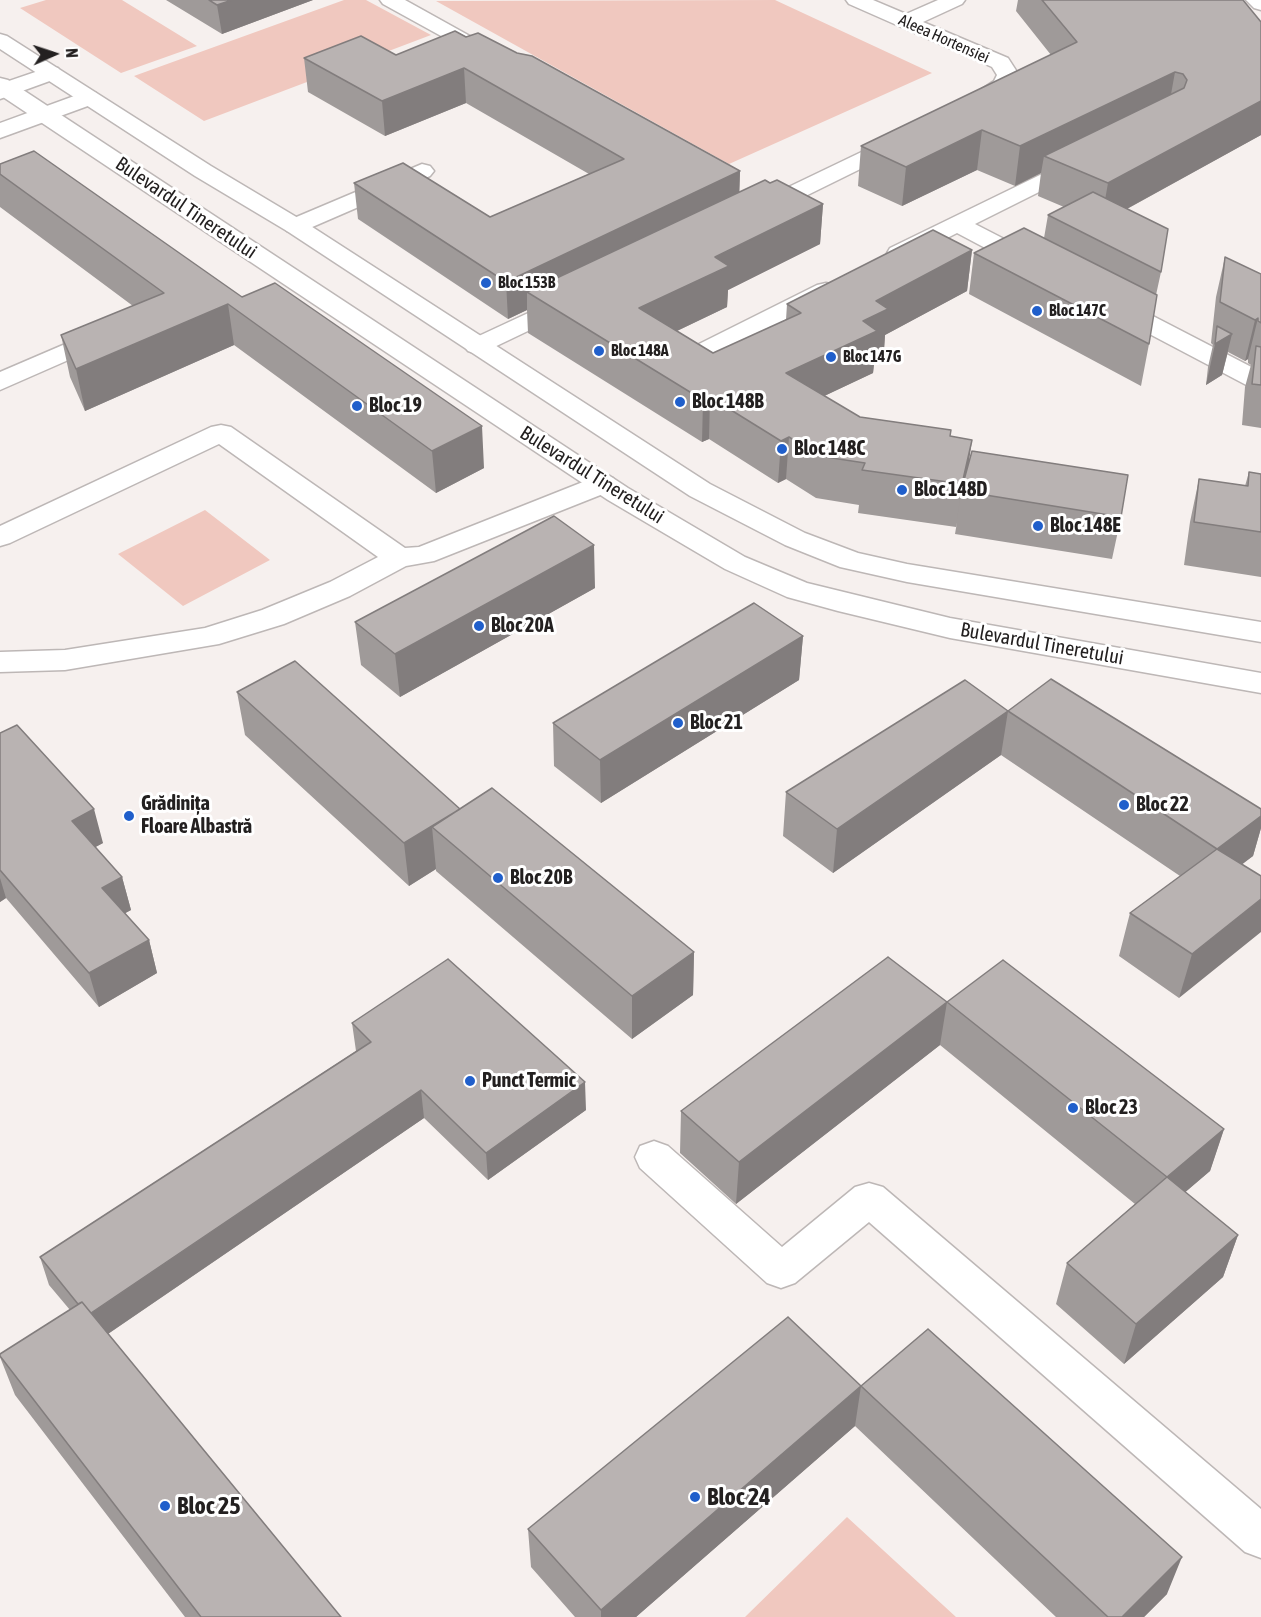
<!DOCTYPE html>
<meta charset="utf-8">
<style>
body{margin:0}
#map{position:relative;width:1261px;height:1617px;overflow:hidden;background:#f6f0ee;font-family:"Asap Condensed",sans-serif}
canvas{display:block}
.north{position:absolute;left:24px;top:24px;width:60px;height:60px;-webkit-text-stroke:4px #fff;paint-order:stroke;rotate:87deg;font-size:16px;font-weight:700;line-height:24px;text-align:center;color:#232020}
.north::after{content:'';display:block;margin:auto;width:21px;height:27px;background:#232020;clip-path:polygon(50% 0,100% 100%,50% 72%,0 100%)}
</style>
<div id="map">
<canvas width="1261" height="1617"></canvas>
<div class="north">N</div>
</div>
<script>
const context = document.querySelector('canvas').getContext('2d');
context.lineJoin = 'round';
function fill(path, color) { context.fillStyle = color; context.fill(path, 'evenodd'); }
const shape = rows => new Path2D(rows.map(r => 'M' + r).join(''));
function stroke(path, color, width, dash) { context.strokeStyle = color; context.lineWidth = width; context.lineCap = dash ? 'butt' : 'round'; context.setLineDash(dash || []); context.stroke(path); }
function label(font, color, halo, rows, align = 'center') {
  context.font = font + ' "Asap Condensed",sans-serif'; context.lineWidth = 6; context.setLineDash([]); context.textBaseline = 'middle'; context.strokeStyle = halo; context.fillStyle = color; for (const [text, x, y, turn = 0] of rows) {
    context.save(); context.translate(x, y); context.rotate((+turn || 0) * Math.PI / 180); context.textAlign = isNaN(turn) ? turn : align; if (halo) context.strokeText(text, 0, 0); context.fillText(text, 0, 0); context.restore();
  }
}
fill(shape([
 [46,0,122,0,197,46,121,73,20,8],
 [344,0,366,0,431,35,204,121,134,76],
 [775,0,932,73,729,164,436,1],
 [205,510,270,560,183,606,118,554],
 [847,1517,956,1617,745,1617]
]), '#f0c8bf');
const minor = shape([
 [380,0,405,0,495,50,499,54,495,58,488,60,481,58,383,4,380,0],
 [846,0,873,0,906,14,938,0,965,0,962,4,923,22,1008,58,1019,75,1011,90,983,109,975,111,967,109,964,104,967,99,994,81,997,75,992,67,849,4,846,0],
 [1246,0,1261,0,1261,10,1254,8,1246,0],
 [50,67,58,68,61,73,58,78,0,99,0,84,50,67],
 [88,91,96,93,99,98,96,103,0,138,0,123,88,91],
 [899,134,907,136,910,141,907,146,765,216,757,218,749,216,745,211,749,206,899,134],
 [1081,155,1089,157,1092,162,1089,167,975,224,1041,258,1044,263,1041,268,1032,270,1023,268,957,233,908,258,899,260,890,258,887,253,890,248,1081,155],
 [422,164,430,166,434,171,430,176,303,231,295,233,287,231,283,226,287,221,422,164],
 [826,283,835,285,838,290,835,295,713,356,704,359,695,356,691,351,695,346,817,285,826,283],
 [567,295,576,298,580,303,576,308,486,351,477,354,468,351,464,346,468,341,567,295],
 [1113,297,1122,300,1261,372,1261,390,1252,388,1104,310,1100,305,1104,300,1113,297],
 [105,327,114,330,118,335,114,340,0,390,0,372,105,327],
 [221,425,231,427,405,548,419,547,593,478,603,476,613,478,617,484,613,490,434,561,406,566,350,596,284,624,219,644,65,670,0,672,0,652,65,650,205,628,262,610,330,582,378,557,219,444,10,543,0,546,0,526,211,427,221,425],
 [654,1141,668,1146,782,1247,855,1187,869,1183,883,1187,1261,1509,1261,1558,1245,1552,869,1222,795,1283,781,1288,767,1283,640,1168,635,1157,640,1146,654,1141]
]);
const major = shape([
 [0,34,7,36,211,166,303,221,710,484,805,533,858,553,907,564,1261,622,1261,642,907,582,840,567,785,545,690,496,287,231,195,176,0,49,0,34],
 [0,78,8,80,628,488,745,557,807,583,950,618,1261,673,1261,693,950,638,838,611,787,597,725,569,608,500,0,95,0,78]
]);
stroke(minor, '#bdb7b6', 3);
stroke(major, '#bdb7b6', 3);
fill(minor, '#fff');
fill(major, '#fff');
fill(shape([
 [166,0,313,0,222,34],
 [1018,0,1243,0,1261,22,1261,135,1127,209,1161,272,1156,295,1149,344,1141,386,969,294,974,253,1044,238,1048,215,1064,207,1038,196,1041,173,1015,186,977,170,902,206,858,186,861,146,1051,55,1016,11],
 [455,31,740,171,739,192,770,183,823,204,820,244,728,290,727,307,677,331,713,353,786,320,787,304,972,250,967,291,885,335,884,350,875,355,873,373,824,396,860,417,950,436,969,463,1121,517,1112,559,955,534,957,522,956,527,858,513,859,505,816,498,786,479,778,483,709,439,702,442,528,333,527,310,508,319,358,219,354,183,490,217,589,174,466,103,385,136,308,92,304,58,396,55],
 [34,151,484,468,436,493,234,345,85,411,70,377,61,335,133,306,0,207,0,164],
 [1225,257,1261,274,1261,428,1242,425,1245,387,1251,365,1248,363,1248,359,1245,361,1228,352,1222,375,1206,385,1208,367,1213,345,1211,343,1216,297],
 [1249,472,1261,474,1261,577,1184,565,1190,522,1199,479,1245,486],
 [595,588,400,697,361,665,355,622],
 [803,636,799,680,601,803,554,766,553,723],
 [237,692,461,809,694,952,693,995,632,1039,436,871,436,869,409,886,245,735],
 [1008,711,1261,809,1261,828,1253,856,1241,864,1179,998,1119,956,1130,913,1180,876,1001,755,833,873,783,836,786,792],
 [0,733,103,843,95,847,122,877,131,910,125,913,149,940,157,973,99,1007,6,898,0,902],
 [947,1002,1224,1129,1210,1171,1185,1192,1238,1235,1223,1277,1124,1364,1056,1304,1067,1263,1135,1204,940,1045,736,1204,680,1153,681,1111],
 [352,1023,586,1110,488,1180,424,1118,108,1334,341,1617,185,1617,15,1395,0,1357,0,1354,70,1310,49,1285,40,1257,356,1051],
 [861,1386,1167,1594,1144,1617,1056,1617,855,1426,636,1617,575,1617,531,1567,528,1529]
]), '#9f9a99');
fill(shape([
 [232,0,313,0,222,34,217,5],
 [464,68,466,103,385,136,382,101],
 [1175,72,1168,111,1044,156,1041,173,1015,186,1020,146],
 [1261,101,1261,135,1101,223,1108,183],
 [982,130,977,170,902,206,906,167],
 [740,171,739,207,527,292,527,310,508,319,506,282],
 [823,204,820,244,728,290,727,307,639,349,639,308,715,257],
 [972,250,967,291,885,335,884,350,875,355,873,373,784,415,786,373,863,321,876,301],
 [228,304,234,345,85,411,76,369],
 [1258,318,1248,359,1245,361,1255,320],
 [1232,334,1222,375,1206,385,1215,344],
 [710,397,709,439,702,442,703,400],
 [482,426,484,468,436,493,432,451],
 [789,437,786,479,778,483,781,441],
 [972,440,966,482,961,491,956,527,962,484],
 [594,545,595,588,400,697,395,654],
 [803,636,799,680,601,803,600,760],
 [1008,711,1001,755,833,873,837,829],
 [94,809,103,843,81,855,72,821],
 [460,809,432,827,436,869,409,886,404,843],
 [1261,816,1261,828,1253,856,1205,893,1217,849],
 [122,877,131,910,111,921,102,888],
 [0,878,6,898,0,902],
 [1261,899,1261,932,1179,998,1192,954],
 [149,940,157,973,99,1007,89,973],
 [694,952,693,995,632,1039,632,996],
 [947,1002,940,1045,736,1204,739,1162],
 [585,1082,586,1110,488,1180,486,1153],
 [421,1090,424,1118,96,1342,87,1316],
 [1224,1129,1210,1171,1154,1219,1167,1177],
 [1238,1235,1223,1277,1124,1364,1136,1324],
 [861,1386,855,1426,636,1617,601,1617,601,1610],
 [1182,1557,1167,1594,1144,1617,1122,1617]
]), '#827d7d');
const building = shape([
 [209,0,232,0,217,5,209,0],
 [1042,0,1243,0,1261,22,1261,101,1108,183,1044,156,1184,88,1187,80,1183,74,1175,72,1020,146,982,130,906,167,861,146,1077,42,1042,0],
 [455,31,466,37,478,33,517,53,532,56,740,171,506,282,354,183,403,163,490,217,624,159,464,68,382,101,304,58,361,36,396,55,455,31],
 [34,151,242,297,275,283,482,426,432,451,228,304,76,369,61,335,164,293,0,174,0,164,34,151],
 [765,180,770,183,777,180,823,204,715,257,729,266,639,308,713,353,801,313,787,304,933,230,972,250,876,301,888,309,863,321,877,331,786,373,860,417,951,430,950,436,972,440,962,484,862,470,865,463,819,456,789,437,781,441,710,397,703,400,527,292,765,180],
 [1093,192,1168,229,1161,272,1048,215,1093,192],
 [1024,228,1157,295,1149,344,974,253,1024,228],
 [1225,257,1261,274,1261,323,1258,321,1258,318,1255,320,1220,302,1225,257],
 [1217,326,1232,334,1215,344,1217,326],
 [1256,346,1261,347,1261,385,1252,384,1256,346],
 [972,451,1128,475,1121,517,961,491,972,451],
 [1249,472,1261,474,1261,532,1194,522,1199,479,1248,486,1249,472],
 [554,516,594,545,395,654,355,622,554,516],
 [754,603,803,636,600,760,553,723,754,603],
 [295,661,460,809,404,843,237,692,295,661],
 [1051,679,1261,809,1261,816,1217,849,1008,711,1051,679],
 [965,680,1008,711,837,829,786,792,965,680],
 [17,725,94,809,72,821,122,877,102,888,149,940,89,973,0,870,0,733,17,725],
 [492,788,694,952,632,996,432,827,492,788],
 [1217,849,1261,876,1261,899,1192,954,1130,913,1217,849],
 [888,957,947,1002,739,1162,681,1111,888,957],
 [448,959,585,1082,486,1153,421,1090,91,1313,82,1302,78,1304,40,1257,371,1042,352,1023,448,959],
 [1003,960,1224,1129,1167,1177,947,1002,1003,960],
 [1167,1177,1238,1235,1136,1324,1067,1263,1167,1177],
 [82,1302,341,1617,201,1617,0,1356,0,1354,82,1302],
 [788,1317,861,1386,601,1610,528,1529,788,1317],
 [928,1329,1182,1557,1122,1617,1108,1617,861,1386,928,1329]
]);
fill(building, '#b9b3b2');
stroke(building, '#827d7d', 1.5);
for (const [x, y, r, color] of [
 [486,283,6,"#205fcb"],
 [1037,311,6,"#205fcb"],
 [599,351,6,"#205fcb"],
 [831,357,6,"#205fcb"],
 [680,402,6,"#205fcb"],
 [357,406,6,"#205fcb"],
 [782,449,6,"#205fcb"],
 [902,490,6,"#205fcb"],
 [1038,526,6,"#205fcb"],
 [479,626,6,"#205fcb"],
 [678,723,6,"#205fcb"],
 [1124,805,6,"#205fcb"],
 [129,816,6,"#205fcb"],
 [498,878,6,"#205fcb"],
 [470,1081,6,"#205fcb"],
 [1073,1108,6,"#205fcb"],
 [695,1497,6,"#205fcb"],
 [165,1506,6,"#205fcb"]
]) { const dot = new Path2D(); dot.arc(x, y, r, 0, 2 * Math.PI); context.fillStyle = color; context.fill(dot); stroke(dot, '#fff', 2); }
label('16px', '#232020', '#fff', [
 ["Aleea Hortensiei",944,39,24]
]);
label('bold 16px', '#232020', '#fff', [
 ["Bloc 153B",498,283],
 ["Bloc 147C",1049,311],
 ["Bloc 148A",611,351],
 ["Bloc 147G",843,357]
], 'left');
label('20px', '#232020', '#fff', [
 ["Bulevardul Tineretului",186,208,34],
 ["Bulevardul Tineretului",592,475,32],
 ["Bulevardul Tineretului",1042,644,10]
]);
label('bold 20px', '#232020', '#fff', [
 ["Bloc 148B",692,402],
 ["Bloc 19",369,406],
 ["Bloc 148C",794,449],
 ["Bloc 148D",914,490],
 ["Bloc 148E",1050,526],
 ["Bloc 20A",491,626],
 ["Bloc 21",690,723],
 ["Grădinița",141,804],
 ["Floare Albastră",141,827],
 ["Bloc 22",1136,805],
 ["Bloc 20B",510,878],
 ["Punct Termic",482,1081],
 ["Bloc 23",1085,1108]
], 'left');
label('bold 24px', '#232020', '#fff', [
 ["Bloc 24",707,1497],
 ["Bloc 25",177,1506]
], 'left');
</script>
